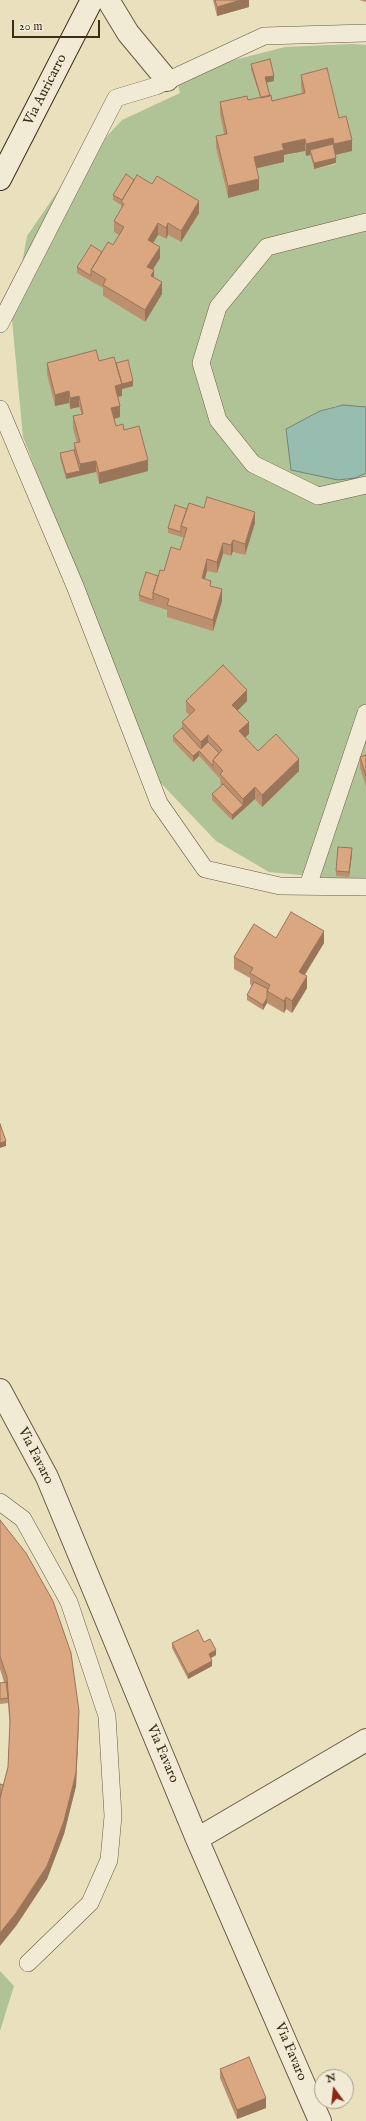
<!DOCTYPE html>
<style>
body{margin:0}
#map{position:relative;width:366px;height:2121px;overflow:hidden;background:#e9e0be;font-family:"IM FELL English",serif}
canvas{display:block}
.north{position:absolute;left:314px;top:2069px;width:40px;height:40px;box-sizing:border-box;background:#f1ebd5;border:1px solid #a99f8a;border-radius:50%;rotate:345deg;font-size:11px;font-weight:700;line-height:16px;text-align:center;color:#3c2d19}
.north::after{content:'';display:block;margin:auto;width:14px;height:18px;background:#8f2418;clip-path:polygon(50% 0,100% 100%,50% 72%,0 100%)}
.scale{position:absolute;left:12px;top:20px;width:88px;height:18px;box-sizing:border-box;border:2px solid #3c2d19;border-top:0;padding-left:5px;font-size:12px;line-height:14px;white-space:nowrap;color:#3c2d19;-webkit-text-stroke:3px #f1ebd5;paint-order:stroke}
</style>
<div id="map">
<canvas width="366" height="2121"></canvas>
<div class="north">N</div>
<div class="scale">20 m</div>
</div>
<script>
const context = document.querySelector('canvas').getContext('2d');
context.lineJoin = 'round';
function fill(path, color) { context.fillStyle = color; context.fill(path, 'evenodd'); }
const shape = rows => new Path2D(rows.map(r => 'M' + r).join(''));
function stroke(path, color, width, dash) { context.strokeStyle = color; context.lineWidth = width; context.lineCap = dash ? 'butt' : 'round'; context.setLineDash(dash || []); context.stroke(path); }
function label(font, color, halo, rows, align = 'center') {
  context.font = font + ' "IM FELL English",serif'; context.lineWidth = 4; context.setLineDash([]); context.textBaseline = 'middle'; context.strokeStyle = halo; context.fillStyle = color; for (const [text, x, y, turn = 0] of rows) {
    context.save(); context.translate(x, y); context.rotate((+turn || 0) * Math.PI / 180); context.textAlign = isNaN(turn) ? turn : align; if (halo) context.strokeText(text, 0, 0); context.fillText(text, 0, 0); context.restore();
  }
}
fill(shape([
 [352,44,366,45,366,407,336,406,320,411,286,429,355,478,366,473,366,881,361,881,269,872,216,841,155,777,23,437,12,320,27,236,64,182,122,120,180,93,177,81,203,68,285,47],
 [251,70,272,112,305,104,352,151,334,155,336,164,314,169,310,155,305,151,282,156,284,162,254,169,228,198,216,148,227,145,263,109],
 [124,207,181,242,168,235,166,239,158,235,148,251,151,287,145,322,103,296,106,291,113,257,124,238],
 [115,397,111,420,124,441,99,484,96,472,66,479,80,453,83,425,79,407,70,409,69,403],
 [255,523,231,556,223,554,207,571,202,589,169,610,139,601,180,562,187,539,168,533],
 [186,712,258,763,255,799,232,820,223,789,223,782,199,756,193,762,195,721],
 [0,1971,14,1986,0,2031]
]), '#b0c396');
const water = shape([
 [343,405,366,407,366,473,355,478,338,480,291,470,286,429,320,411,343,405]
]);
fill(water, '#97bdb1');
stroke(water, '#738374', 1);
const lane = shape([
 [366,222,267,247,218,307,201,363,218,420,253,464,318,496,366,485],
 [0,324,116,98,156,86,264,36,366,33],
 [0,409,75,586,159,803,205,869,280,886,366,887],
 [308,886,366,713],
 [0,1502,23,1519,69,1602,107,1716,113,1816,109,1860,90,1903,28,1963]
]);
const street = shape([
 [108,0,128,33,167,80],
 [0,1390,47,1477,197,1839,320,2121],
 [197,1839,366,1740]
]);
const secondary = shape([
 [0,179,92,0]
]);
stroke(lane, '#675a42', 18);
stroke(street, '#675a42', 24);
stroke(secondary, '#3c2d19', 24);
stroke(lane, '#f1ebd5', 17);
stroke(street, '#f1ebd5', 22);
stroke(secondary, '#f1ebd5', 22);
fill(shape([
 [213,0,249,0,249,7,217,16],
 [359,0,366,0,366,2],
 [251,64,274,81,266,82,270,96,272,101,302,93,301,86,301,75,339,118,352,151,336,155,336,163,314,169,310,155,306,156,305,151,284,155,284,162,256,168,259,190,228,198,216,148,216,136,224,134,220,114,220,102,248,100,260,98,251,70],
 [134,180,199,213,181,242,168,235,166,239,158,235,153,243,160,258,153,270,154,278,162,294,145,322,103,296,103,288,77,273,77,267,102,252,113,245,119,235,114,232,114,221,121,210,121,205,113,200,113,195],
 [99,361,116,363,133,386,122,389,122,396,118,397,120,417,114,419,116,426,124,430,148,471,99,484,96,472,66,479,60,458,60,453,74,450,74,443,77,443,73,428,73,416,81,414,79,407,70,409,69,403,55,406,47,374,47,363],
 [187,509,255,523,245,555,233,552,231,556,223,554,217,573,207,571,205,579,211,586,222,601,213,631,167,617,167,610,139,601,139,595,158,576,164,571,180,550,184,538,168,533,168,528],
 [186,701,247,701,237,711,249,734,245,737,258,751,299,771,262,807,255,799,232,820,212,800,212,794,221,786,220,779,199,756,193,762,173,741,173,736,182,728,182,722,189,715,186,712],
 [366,755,366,787,360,768,360,757],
 [352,854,349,877,336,876,336,871],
 [276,938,324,943,305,975,307,988,292,1013,286,1009,284,1013,267,1003,263,1010,247,1000,247,995,252,986,250,984,250,978,234,969,234,957],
 [0,1520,79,1724,76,1786,64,1834,47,1879,16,1926,3,1785,8,1767,10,1728,8,1702,8,1703,0,1704,0,1683,4,1682,0,1669],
 [204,1642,216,1655,211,1658,212,1666,188,1679,172,1648,172,1643],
 [220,2069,266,2108,237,2119,220,2078]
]), '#bc906f');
fill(shape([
 [241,0,249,0,249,7,217,16,217,7],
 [274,76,274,81,265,83,265,77],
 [333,138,333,150,310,150,310,155,306,156,306,144],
 [305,139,305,151,284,155,284,162,254,169,254,157,282,144],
 [352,140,352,151,334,155,334,144],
 [336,158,336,163,314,169,314,163],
 [259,179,259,190,228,198,228,186],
 [199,201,199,213,181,242,181,231],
 [158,223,158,235,148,251,148,240],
 [168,223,168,235,166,239,166,228],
 [160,247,160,258,147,278,147,267],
 [154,270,154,282,151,276],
 [162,282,162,294,145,322,145,310],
 [133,381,133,386,122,389,122,396,115,397,115,386],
 [69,391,69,403,55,406,55,395],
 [79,396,79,407,70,409,70,398],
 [120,406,120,417,111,420,111,408],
 [148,460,148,471,99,484,99,473],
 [96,461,96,472,66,479,66,474,80,471,80,464],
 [255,512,255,523,245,555,245,544],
 [233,540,233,552,231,556,231,545],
 [223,543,223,554,217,573,217,562],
 [207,559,207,571,202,589,202,578],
 [222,589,222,601,213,631,213,620],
 [247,690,247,701,232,716,232,705],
 [249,722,249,734,239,743,239,731],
 [208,735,208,747,201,754,201,742],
 [199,751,199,756,193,762,193,756],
 [299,759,299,771,262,807,262,795],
 [255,787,255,799,243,810,243,799],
 [243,805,243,810,232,820,232,815],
 [352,848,352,854,349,877,349,872],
 [324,931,324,943,299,983,299,972],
 [307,976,307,988,292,1013,292,1001],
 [286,997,286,1009,284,1013,284,1001],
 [267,998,267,1003,263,1010,263,1005],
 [6,1141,6,1146,0,1148,0,1143],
 [216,1650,216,1655,209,1659,209,1654],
 [212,1661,212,1666,188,1679,188,1674],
 [79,1711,76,1786,64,1834,47,1879,16,1926,0,1946,0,1933],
 [266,2098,266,2108,237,2119,237,2110]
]), '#99755a');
const building = shape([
 [215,0,241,0,217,7,215,0],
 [270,59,274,76,265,77,270,96,261,98,251,64,270,59],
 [327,68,339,118,346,116,352,140,334,144,333,138,306,144,305,139,282,144,284,150,254,157,259,179,228,186,216,136,227,134,220,102,247,96,248,100,271,95,272,101,305,93,301,75,327,68],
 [333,144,336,158,314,163,310,150,333,144],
 [126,174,134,180,122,200,113,195,126,174],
 [137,175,152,184,157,176,199,201,181,231,168,223,166,228,158,223,148,240,160,247,147,267,154,270,151,276,162,282,145,310,103,285,106,279,91,270,108,242,113,245,124,227,114,221,124,204,121,202,137,175],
 [91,245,102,252,91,270,91,276,77,267,91,245],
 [96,350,99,361,114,357,122,384,115,386,120,406,111,408,116,426,123,424,124,430,139,426,148,460,99,473,96,461,80,464,74,443,80,442,73,416,83,414,79,396,70,398,69,391,55,395,47,363,96,350],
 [128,360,133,381,122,384,116,363,128,360],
 [74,450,80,471,66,474,60,453,74,450],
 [207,497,255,512,245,544,233,540,231,545,223,543,217,562,207,559,202,578,211,581,210,586,222,589,213,620,167,605,169,599,153,593,160,570,164,571,171,547,180,550,187,528,181,526,189,503,204,508,207,497],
 [175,505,187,509,181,526,181,532,168,528,175,505],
 [146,572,158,576,153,593,153,600,139,595,146,572],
 [223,665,247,690,232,705,249,722,239,731,258,751,276,734,299,759,262,795,255,787,243,799,220,774,223,771,213,760,222,750,208,735,201,742,182,722,195,710,186,701,223,665],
 [182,728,201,749,208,742,219,753,213,760,213,766,199,751,193,756,173,736,182,728],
 [366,755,366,776,360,757,366,755],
 [223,784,243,805,232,815,212,794,223,784],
 [338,847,352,848,349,872,336,871,338,847],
 [291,912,324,931,299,972,307,976,292,1001,286,997,284,1001,267,991,270,985,250,973,253,968,234,957,254,924,276,938,291,912],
 [254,982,268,989,267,991,267,998,263,1005,247,995,254,982],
 [0,1124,6,1141,0,1143,0,1124],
 [0,1520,26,1553,53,1601,71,1653,79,1711,76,1773,64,1821,47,1866,16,1913,0,1933,0,1798,8,1767,10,1721,7,1677,0,1656,0,1520],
 [198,1630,204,1642,210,1639,216,1650,209,1654,212,1661,188,1674,172,1643,198,1630],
 [6,1682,8,1698,0,1699,0,1683,6,1682],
 [0,1784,3,1785,0,1798,0,1784],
 [249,2057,266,2098,237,2110,220,2069,249,2057]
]);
fill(building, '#dba781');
stroke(building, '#99755a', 1);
label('14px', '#3c2d19', '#f1ebd5', [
 ["Via Auricarro",46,90,-63],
 ["Via Favaro",35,1456,63],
 ["Via Favaro",162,1754,67],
 ["Via Favaro",290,2052,67]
]);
</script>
